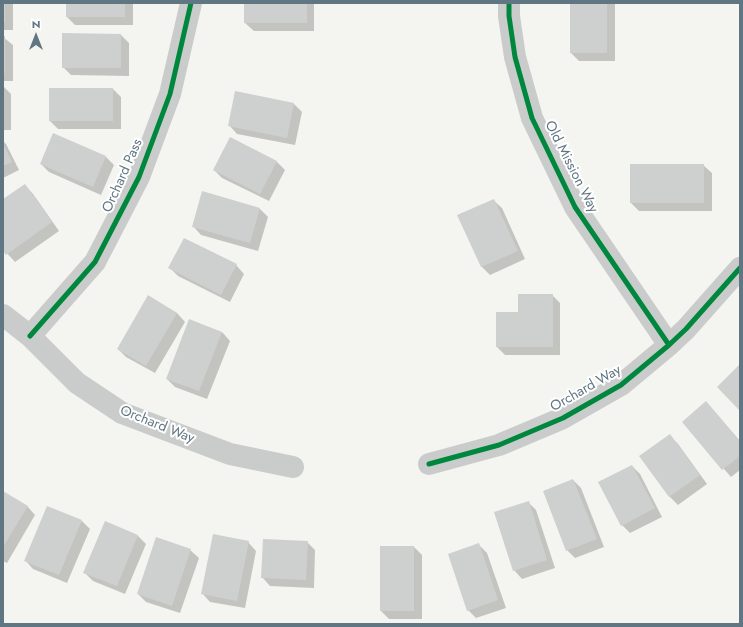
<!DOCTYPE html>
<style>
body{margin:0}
#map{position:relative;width:743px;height:627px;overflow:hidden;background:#f4f4f1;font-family:Jost,sans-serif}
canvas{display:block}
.frame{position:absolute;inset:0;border:4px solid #617683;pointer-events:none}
.north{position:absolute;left:16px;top:16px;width:40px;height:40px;-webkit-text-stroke:3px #fff;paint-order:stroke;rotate:0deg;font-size:11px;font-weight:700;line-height:16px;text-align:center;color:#617683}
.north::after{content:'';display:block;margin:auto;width:14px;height:18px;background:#617683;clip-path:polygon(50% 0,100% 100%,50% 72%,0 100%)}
</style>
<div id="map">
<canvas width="743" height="627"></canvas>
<div class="frame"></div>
<div class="north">N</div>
</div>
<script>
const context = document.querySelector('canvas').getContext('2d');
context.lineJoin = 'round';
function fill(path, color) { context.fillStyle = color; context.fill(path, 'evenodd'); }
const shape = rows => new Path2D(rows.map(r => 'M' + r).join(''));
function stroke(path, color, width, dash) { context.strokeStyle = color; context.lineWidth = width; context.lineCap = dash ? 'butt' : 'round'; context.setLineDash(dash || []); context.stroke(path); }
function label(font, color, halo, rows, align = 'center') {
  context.font = font + ' Jost,sans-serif'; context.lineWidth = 4; context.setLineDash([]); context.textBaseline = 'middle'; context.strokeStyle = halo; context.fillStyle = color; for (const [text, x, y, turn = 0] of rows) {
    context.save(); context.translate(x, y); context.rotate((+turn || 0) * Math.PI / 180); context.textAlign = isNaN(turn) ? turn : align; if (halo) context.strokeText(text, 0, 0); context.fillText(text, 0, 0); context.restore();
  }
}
fill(shape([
 [3,3,13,3,13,30,3,30],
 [67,3,133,3,133,25,75,25,67,17],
 [245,3,314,3,314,31,254,31,245,23],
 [571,3,615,3,615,61,579,61,571,53],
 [121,35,129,43,129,76,71,75,63,67],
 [3,37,13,45,13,81,3,81],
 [3,86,11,94,11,130,3,130],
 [113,89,121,97,121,129,58,129,50,121],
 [294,104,302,112,295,145,237,134,229,125],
 [54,134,106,157,114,165,101,195,49,172,41,164],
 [230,139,277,162,285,170,269,201,222,178,214,170],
 [3,141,6,144,19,170,3,178],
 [703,165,712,173,712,211,639,211,631,203],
 [25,185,33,194,59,231,15,262,3,249,3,201],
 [203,193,260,209,268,217,258,251,201,235,193,226],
 [493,200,502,208,525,259,490,275,482,267,459,216],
 [236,265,244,274,230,302,178,276,170,268],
 [552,295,560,303,560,355,505,355,497,347,497,313,519,313],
 [149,297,177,313,185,322,155,373,126,357,118,349],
 [222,332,230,341,207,399,175,387,167,379],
 [706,403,740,441,740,470,731,477,683,422],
 [670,436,678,444,707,484,678,505,670,497,641,456],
 [632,466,640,474,662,517,630,533,622,525],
 [573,480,581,488,604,547,575,558,567,550],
 [3,493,27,506,35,515,7,563,3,561],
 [528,502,536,510,555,568,522,579,514,570],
 [82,521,90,529,67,583,33,569,25,560],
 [105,522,138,536,146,544,125,594,93,581,84,572],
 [248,542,256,551,245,608,210,602,202,593],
 [307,542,315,550,314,588,270,586,262,577],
 [479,545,487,553,506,608,476,618,468,610],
 [414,547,422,555,422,619,389,619,381,611],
 [190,550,199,558,180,613,146,602,138,594]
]), '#0003');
fill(shape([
 [3,3,5,3,5,22,3,22],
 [66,3,125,3,125,17,66,17],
 [244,3,307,3,307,23,244,23],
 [570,3,607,3,607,53,570,53],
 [62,33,121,34,121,68,62,68],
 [3,36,5,36,5,73,3,73],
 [49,88,113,88,113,121,49,121],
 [235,91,294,103,287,138,228,126],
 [53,133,106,156,93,187,40,164],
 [230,137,277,161,260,194,213,170],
 [3,144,12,162,3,166],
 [630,164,704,164,704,203,630,203],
 [25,184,52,222,6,255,3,251,3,199],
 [202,191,260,208,250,243,192,227],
 [494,199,518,251,481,267,457,215],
 [184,238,237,264,221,295,168,268],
 [518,294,553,294,553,347,496,347,496,312,518,312],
 [148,295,177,313,146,366,117,349],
 [189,319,222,332,199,391,166,379],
 [740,364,740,411,717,387],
 [706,401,740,441,740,456,722,470,682,422],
 [670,434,700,475,669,497,639,456],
 [632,465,655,508,621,526,598,482],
 [573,479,597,539,566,551,543,491],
 [3,491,28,506,3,547],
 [529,501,547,560,513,571,494,512],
 [47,506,82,520,59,575,24,561],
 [105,521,138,535,117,586,83,573],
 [213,534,249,541,237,601,201,594],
 [156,537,191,549,172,606,137,594],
 [263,539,308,541,306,580,261,578],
 [479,543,498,600,467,611,448,554],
 [380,546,414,546,414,611,380,611]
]), '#cecfcf');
stroke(shape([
 [509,3,509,16,515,57,532,118,575,207,669,345],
 [3,315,30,336,77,383,122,413,230,454,293,467],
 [30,336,95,262,139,177,170,94,191,3],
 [429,464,499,445,563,418,621,385,669,345,686,329,740,268]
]), '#cacccc', 22);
stroke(shape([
 [509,3,509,16,515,57,532,118,575,207,669,345],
 [30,336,95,262,139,177,170,94,191,3],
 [429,464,499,445,563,418,621,385,669,345,686,329,740,268]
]), '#00873e', 5);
label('14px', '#617683', '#fff', [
 ["Old Mission Way",571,167,63],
 ["Orchard Pass",123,176,-66],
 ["Orchard Way",586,389,-30],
 ["Orchard Way",157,425,22]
]);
</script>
